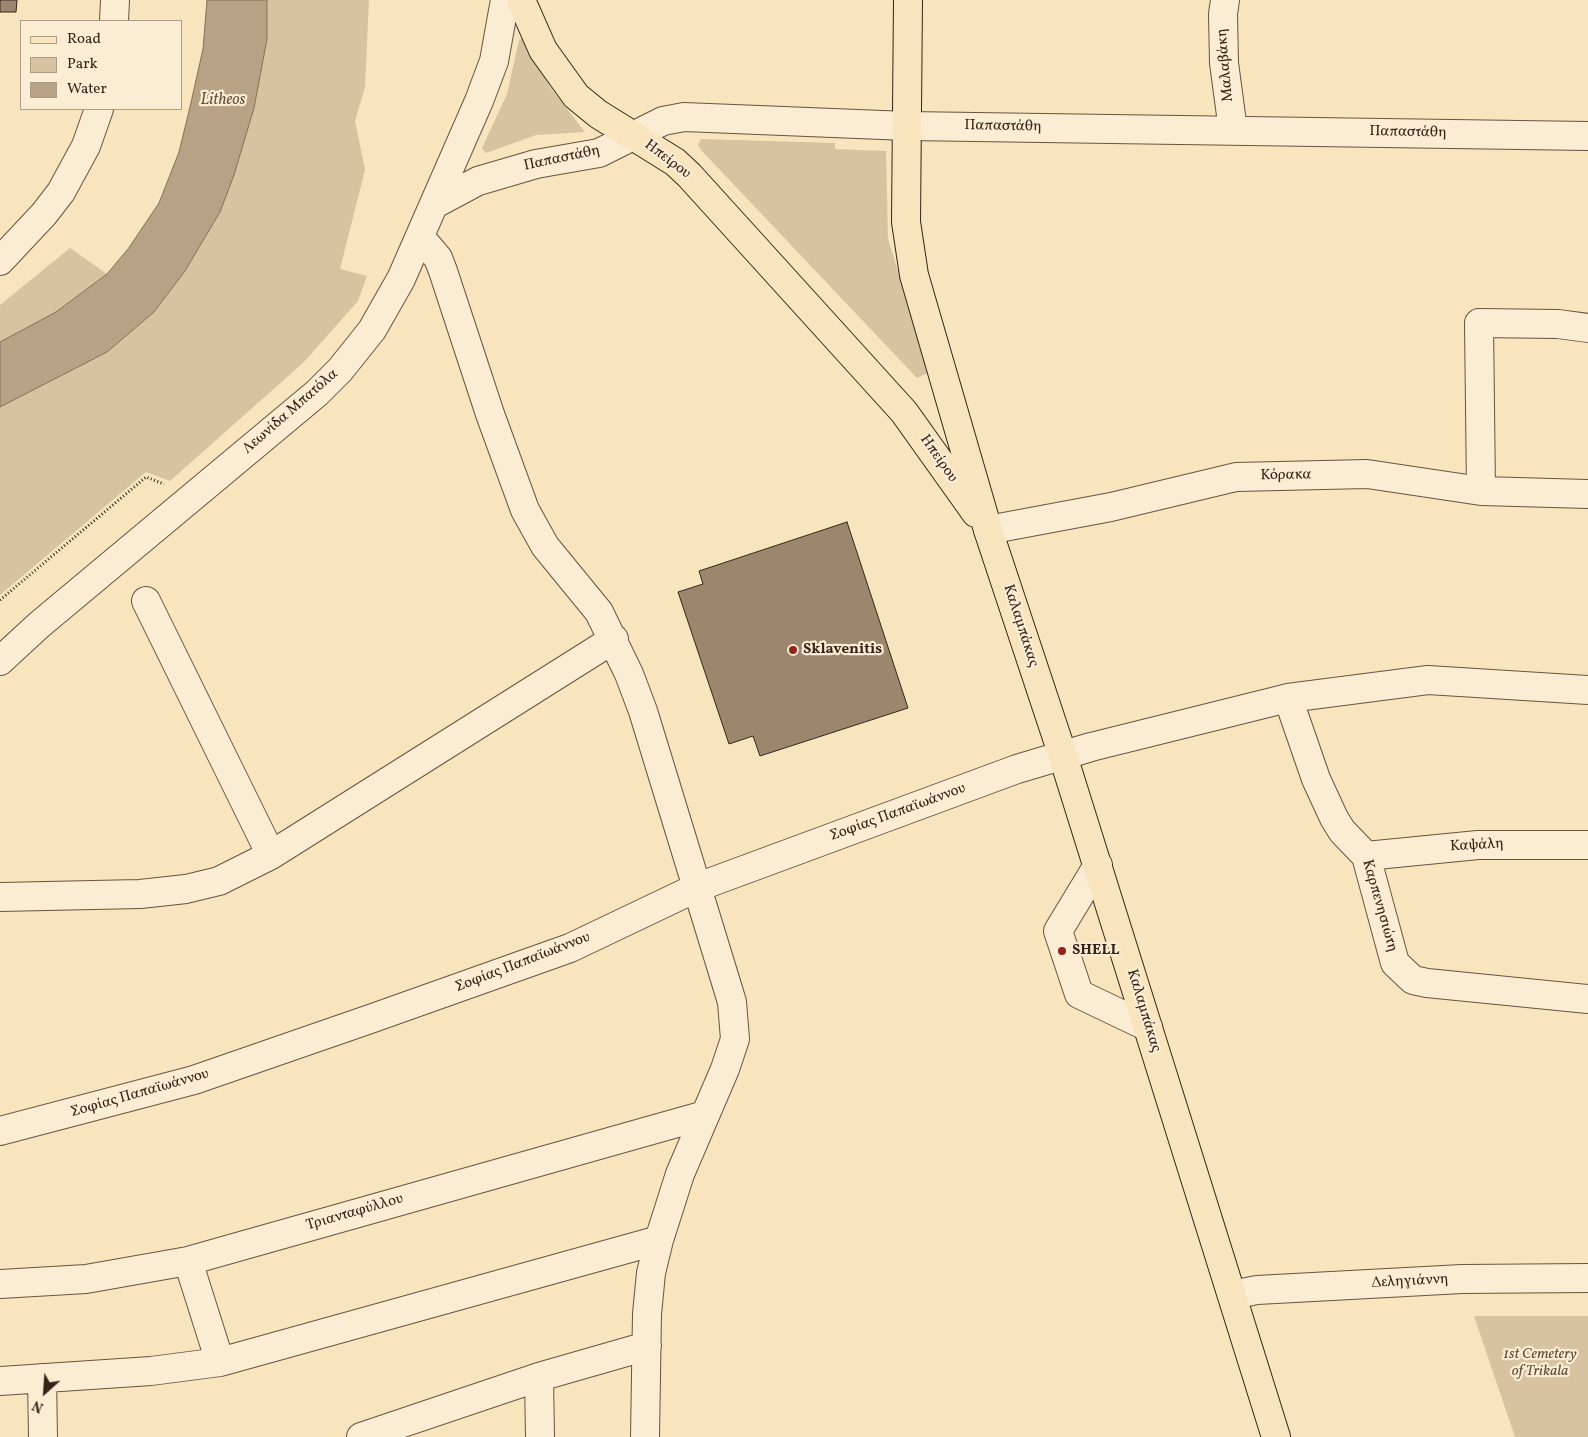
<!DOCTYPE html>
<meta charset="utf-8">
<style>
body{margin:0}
#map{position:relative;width:1588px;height:1437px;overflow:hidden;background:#f8e4bd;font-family:Vollkorn,serif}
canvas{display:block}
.legend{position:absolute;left:20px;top:20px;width:162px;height:90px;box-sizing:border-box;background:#faedd4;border:1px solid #ad9c89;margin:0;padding:6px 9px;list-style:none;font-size:15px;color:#392318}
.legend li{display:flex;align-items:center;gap:10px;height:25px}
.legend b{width:25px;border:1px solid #ad9c89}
.north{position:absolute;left:20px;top:1367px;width:50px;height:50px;-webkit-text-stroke:4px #faedd4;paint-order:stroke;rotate:206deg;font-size:14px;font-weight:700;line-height:20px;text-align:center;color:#392318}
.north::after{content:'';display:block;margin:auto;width:18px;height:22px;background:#392318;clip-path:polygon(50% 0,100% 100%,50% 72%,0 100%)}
</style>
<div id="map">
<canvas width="1588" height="1437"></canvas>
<ul class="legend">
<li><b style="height:6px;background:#f8e4bd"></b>Road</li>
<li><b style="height:14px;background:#d8c3a1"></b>Park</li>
<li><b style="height:14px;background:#b7a285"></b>Water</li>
</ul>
<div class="north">N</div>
</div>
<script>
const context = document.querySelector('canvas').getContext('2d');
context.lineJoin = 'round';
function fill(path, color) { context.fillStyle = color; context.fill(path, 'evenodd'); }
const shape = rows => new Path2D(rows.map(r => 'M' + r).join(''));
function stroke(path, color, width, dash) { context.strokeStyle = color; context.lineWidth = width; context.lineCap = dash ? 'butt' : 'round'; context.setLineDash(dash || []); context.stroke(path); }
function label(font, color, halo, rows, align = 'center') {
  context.font = font + ' Vollkorn,serif'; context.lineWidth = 4.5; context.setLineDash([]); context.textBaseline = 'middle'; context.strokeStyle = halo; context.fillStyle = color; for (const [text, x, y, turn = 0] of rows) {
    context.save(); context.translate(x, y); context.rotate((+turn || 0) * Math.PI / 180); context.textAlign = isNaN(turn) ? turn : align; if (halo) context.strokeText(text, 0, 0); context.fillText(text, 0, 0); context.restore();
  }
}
fill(shape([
 [267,0,369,0,365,87,355,121,365,170,340,269,367,276,358,301,304,362,170,481,146,472,0,595,0,407,107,352,154,312,185,271,220,212,234,175,254,108,267,39],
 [522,38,552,90,585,132,536,135,486,153,482,148,507,94,519,40],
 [701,139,835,143,835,149,886,151,888,239,930,372,917,378,701,150,698,145],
 [70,248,107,274,56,312,0,342,0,305],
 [1474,1316,1588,1316,1588,1437,1515,1437]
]), '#d8c3a1');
const water = shape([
 [207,0,267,0,267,39,254,108,234,175,220,212,185,271,154,312,107,352,0,407,0,342,56,312,107,274,128,249,159,203,179,152,190,107,203,49,207,0]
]);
fill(water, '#b7a285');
stroke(water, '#856f59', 1);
const building = shape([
 [0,0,17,0,16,12,0,12,0,0],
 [847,522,908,708,760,756,753,736,729,744,678,592,703,584,699,571,847,522]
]);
fill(building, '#9c876e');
stroke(building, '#392318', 1);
const minor = shape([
 [1225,0,1223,14,1224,63,1233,130],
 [114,21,115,0],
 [435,204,478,181,536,164,599,153,663,121,684,117,907,126,1588,136],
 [421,238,438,258,443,271,490,414,525,510,545,546,599,612,629,674,643,711,732,1002,735,1039,725,1069,680,1174,659,1240,651,1273,647,1314,645,1437],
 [0,261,44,214,61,192,86,146,99,109],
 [1481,491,1479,323,1558,324,1588,328],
 [988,530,1111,507,1236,477,1367,474,1481,491,1588,494],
 [146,601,271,855],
 [0,661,39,625,317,393,340,370,372,330,401,279,479,101,494,61,505,0],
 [1288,698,1316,779,1334,818,1342,831,1366,856,1395,963,1413,980,1427,983,1588,999],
 [1366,856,1478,845,1588,845],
 [1098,865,1058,931,1079,994,1148,1027],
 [0,897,140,894,186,889,219,881,271,855,614,639],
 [0,1131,194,1080,373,1018,570,948,698,887,1017,769,1091,747,1288,698,1428,680,1588,690],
 [188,1261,220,1362],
 [0,1284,86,1279,188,1261,705,1115],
 [1232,1295,1257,1290,1462,1279,1588,1278],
 [539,1377,540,1437],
 [42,1378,43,1437],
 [0,1381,151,1371,220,1362,659,1240],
 [361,1437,539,1377,647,1346]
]);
const major = shape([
 [521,0,543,50,576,96,598,114,675,162,689,175,904,412,976,513],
 [908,0,906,222,914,275,988,530,1063,756,1276,1437]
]);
stroke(minor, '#695341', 30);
stroke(major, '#392318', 30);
stroke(shape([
 [0,600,146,477,164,484]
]), '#392318', 3, [1, 2.5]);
stroke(minor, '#faedd4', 28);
stroke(major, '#f8e4bd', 28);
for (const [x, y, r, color] of [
 [793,650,5,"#8f2418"],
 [1062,951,5,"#8f2418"]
]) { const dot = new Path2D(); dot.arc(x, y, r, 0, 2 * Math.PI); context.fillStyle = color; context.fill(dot); stroke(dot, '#faedd4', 2); }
label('15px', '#392318', '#faedd4', [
 ["Μαλαβάκη",1226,65,-95],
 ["Παπαστάθη",1003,127,1],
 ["Παπαστάθη",1408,133,1],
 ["Παπαστάθη",562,159,-12],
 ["Ηπείρου",667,160,37],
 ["Λεωνίδα Μπατόλα",291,412,-41],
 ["Ηπείρου",938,459,55],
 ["Κόρακα",1286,476,-1],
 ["Καλαμπάκας",1020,626,72],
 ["Σοφίας Παπαϊωάννου",898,813,-20],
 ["Καψάλη",1477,846,-3],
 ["Καρπενησιώτη",1379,906,74],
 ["Σοφίας Παπαϊωάννου",523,963,-21],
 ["Καλαμπάκας",1143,1011,73],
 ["Σοφίας Παπαϊωάννου",140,1094,-16],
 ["Τριανταφύλλου",355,1213,-16],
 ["Δεληγιάννη",1410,1282,-3]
]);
label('bold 15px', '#392318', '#faedd4', [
 ["Sklavenitis",803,650],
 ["SHELL",1072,951]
], 'left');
label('italic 15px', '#614b3a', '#faedd4', [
 ["1st Cemetery",1540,1355],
 ["of Trikala",1540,1372]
]);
label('italic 16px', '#654f3e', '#faedd4', [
 ["Litheos",223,101]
]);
</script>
